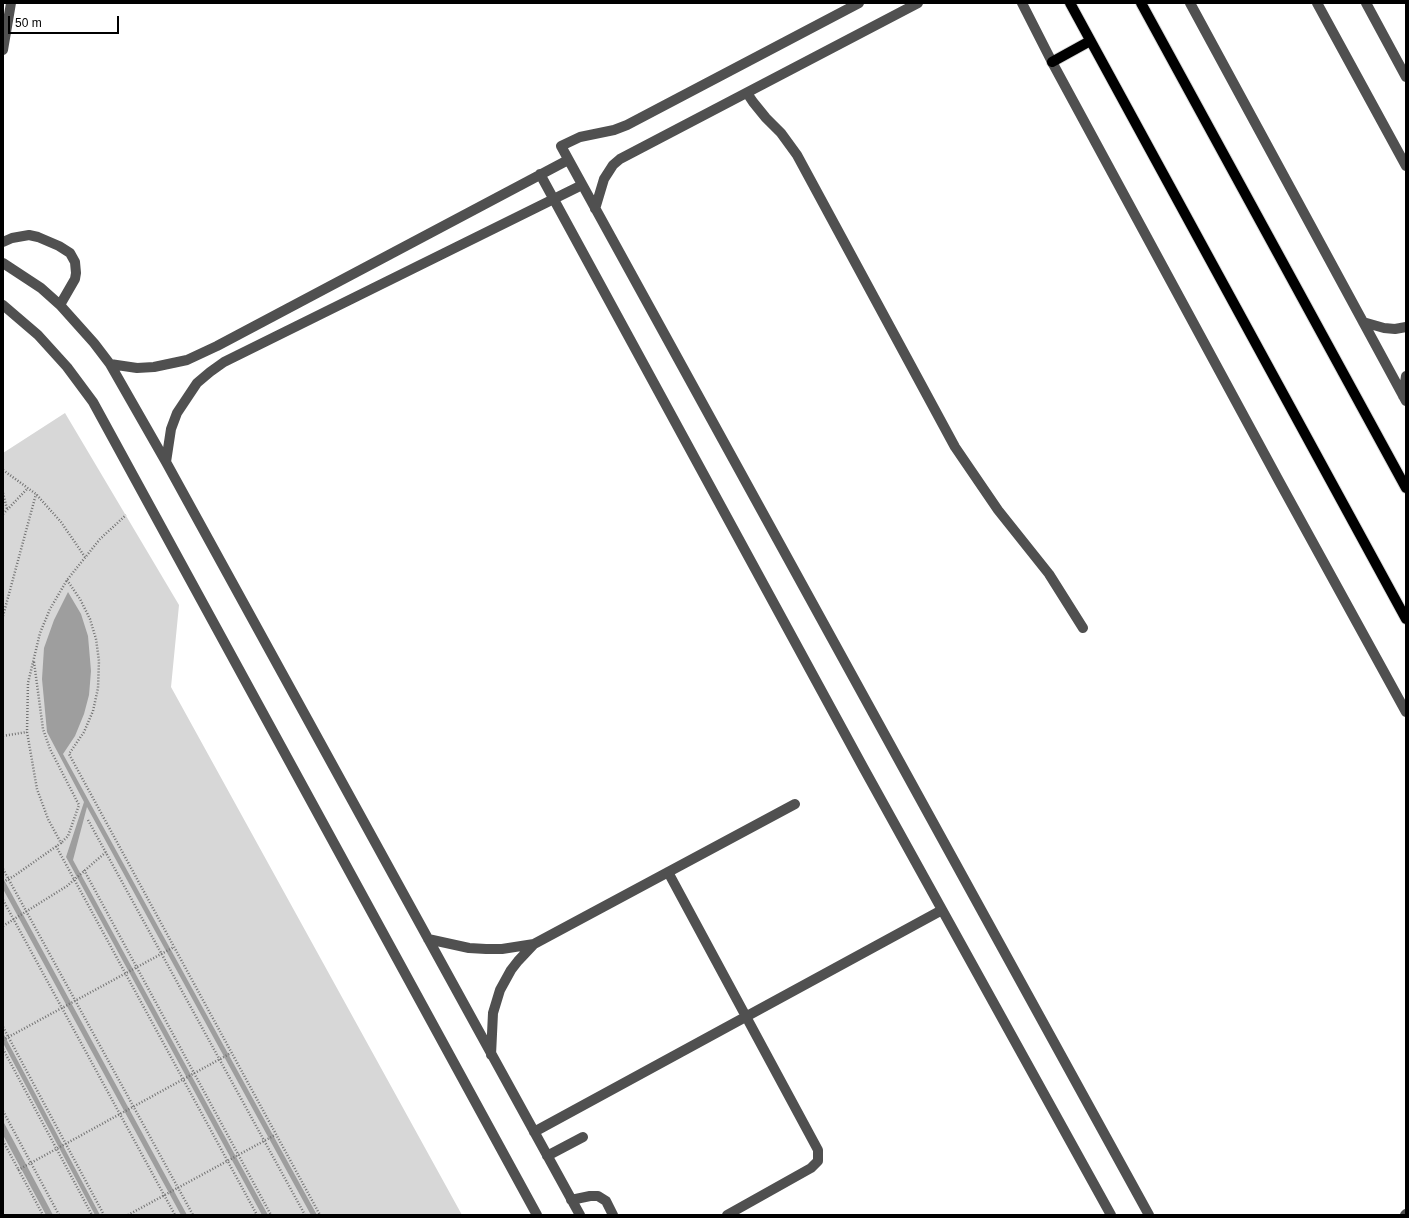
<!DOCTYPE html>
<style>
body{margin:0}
#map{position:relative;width:1409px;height:1218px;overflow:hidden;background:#fff;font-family:Helvetica,sans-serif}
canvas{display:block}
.frame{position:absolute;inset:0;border:4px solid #000;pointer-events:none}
.scale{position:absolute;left:8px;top:16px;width:111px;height:18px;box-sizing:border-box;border:2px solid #000;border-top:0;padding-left:5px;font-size:12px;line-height:14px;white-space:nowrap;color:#000;-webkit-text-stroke:3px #fff;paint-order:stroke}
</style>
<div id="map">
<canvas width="1409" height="1218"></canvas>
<div class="frame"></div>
<div class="scale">50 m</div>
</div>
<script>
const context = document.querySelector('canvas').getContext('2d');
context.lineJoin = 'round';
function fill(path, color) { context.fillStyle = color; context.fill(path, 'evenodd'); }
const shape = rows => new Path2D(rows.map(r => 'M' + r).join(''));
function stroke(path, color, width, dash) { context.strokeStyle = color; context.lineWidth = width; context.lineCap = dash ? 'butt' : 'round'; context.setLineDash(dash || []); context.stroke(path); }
fill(shape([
 [65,413,179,605,171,687,462,1215,3,1215,3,453]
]), '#d7d7d7');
fill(shape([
 [68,592,81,614,88,636,91,671,89,695,84,714,75,736,63,754,317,1215,311,1215,87,807,73,860,268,1215,262,1215,66,857,84,802,47,732,42,679,44,648,54,620],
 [3,878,187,1215,181,1215,3,889],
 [3,1033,100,1215,95,1215,3,1043],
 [3,1121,53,1215,46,1215,3,1135]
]), '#9e9e9e');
const major = shape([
 [1070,3,1406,619],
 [1141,3,1406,488],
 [1052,62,1090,41]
]);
stroke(major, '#dbdbdb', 12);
stroke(shape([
 [3,470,36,494,61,522,85,557],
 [3,493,7,509],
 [3,514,28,488],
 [67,580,80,599,90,619,96,639,99,661,98,688,93,711,84,732,69,754,320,1215],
 [3,616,36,494],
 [34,662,43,729,50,749,79,805,68,836,61,843],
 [3,736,27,732],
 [88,820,305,1215],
 [56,846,257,1215],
 [3,869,193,1215],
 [84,870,271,1215],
 [3,882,14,876,61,843,48,819,37,789,27,732,28,683,40,633,50,609,67,580,100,539,126,515],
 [3,900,175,1215],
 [3,926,67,886,106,852],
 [3,1027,104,1215],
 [3,1040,174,947],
 [3,1049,92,1215],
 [3,1111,59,1215],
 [3,1141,43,1215],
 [18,1170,231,1053],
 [128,1215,275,1135]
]), '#727272', 2.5, [1, 2]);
stroke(shape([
 [859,3,627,125,614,130,580,137,561,146,1149,1215],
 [1022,3,1052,62,1279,481,1406,712],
 [1190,3,1406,401],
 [1317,3,1406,166],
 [1366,3,1406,77],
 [3,50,11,3],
 [747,93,753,102,766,118,781,133,797,155,955,447,998,510,1049,574,1083,628],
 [540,174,863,767,1111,1215],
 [595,209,604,179,613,165,620,159,918,3],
 [3,242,12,238,29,235,38,237,59,246,70,253,75,262,76,273,75,279,60,305],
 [3,263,41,288,60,305,94,343,110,364,166,462,580,1215],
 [3,305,38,335,67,367,93,402,537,1215],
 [1363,322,1384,328,1395,329,1406,327],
 [110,364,137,368,154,367,187,360,217,346,568,160],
 [1403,396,1406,376],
 [166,462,171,429,177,413,197,383,210,372,224,362,582,185],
 [668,872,818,1150,818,1161,811,1168,727,1215],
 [428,939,469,948,486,949,502,949,534,944],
 [491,1055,493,1013,500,990,511,970,518,961,534,944,795,804],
 [534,1132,942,910],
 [547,1156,583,1137],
 [571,1200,590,1196,598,1196,606,1201,613,1215],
 [1405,1215,1406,1214]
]), '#505050', 10);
stroke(major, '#000', 10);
</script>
